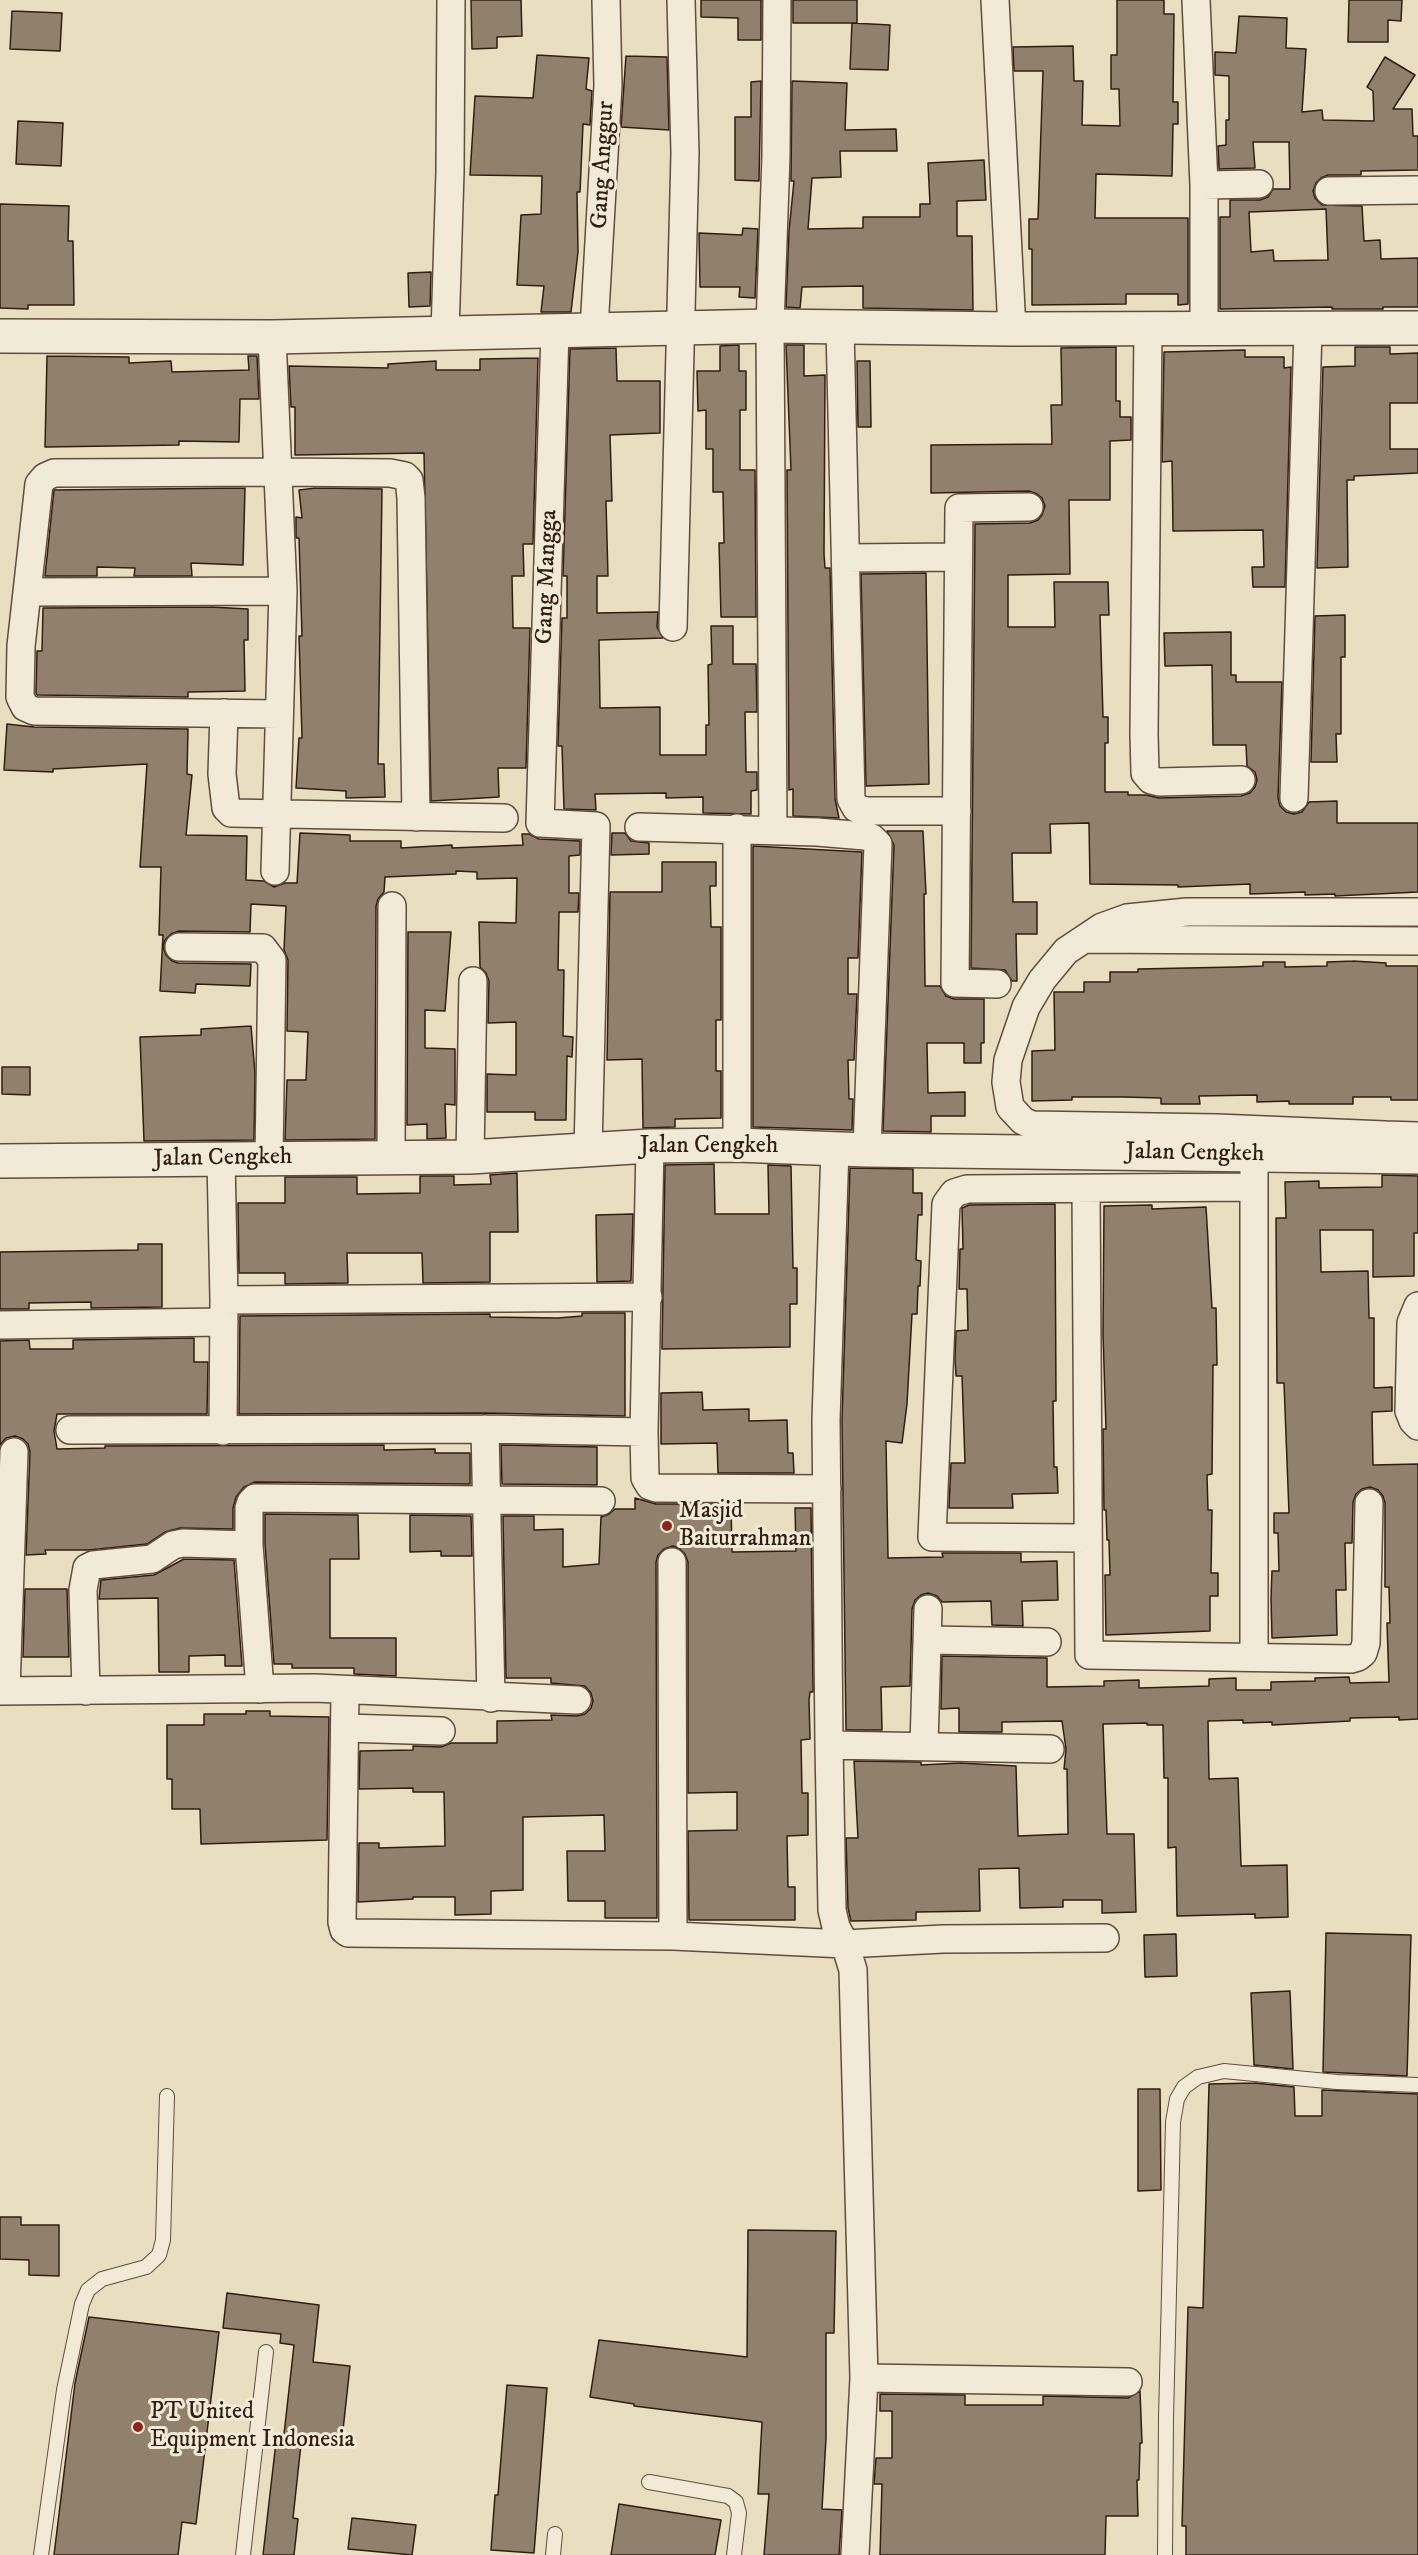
<!DOCTYPE html>
<style>
body{margin:0}
canvas{display:block;background:#e9dec0}
</style>
<canvas width="1418" height="2555"></canvas>
<script>
const context = document.querySelector('canvas').getContext('2d');
context.lineJoin = 'round';
function fill(path, color) { context.fillStyle = color; context.fill(path, 'evenodd'); }
const shape = rows => new Path2D(rows.map(r => 'M' + r).join(''));
function stroke(path, color, width, dash) { context.strokeStyle = color; context.lineWidth = width; context.lineCap = dash ? 'butt' : 'round'; context.setLineDash(dash || []); context.stroke(path); }
function label(font, color, halo, rows, align = 'center') {
  context.font = font + ' "IM FELL DW Pica",serif'; context.lineWidth = 6; context.setLineDash([]); context.textBaseline = 'middle'; context.strokeStyle = halo; context.fillStyle = color; for (const [text, x, y, turn = 0] of rows) {
    context.save(); context.translate(x, y); context.rotate((+turn || 0) * Math.PI / 180); context.textAlign = isNaN(turn) ? turn : align; if (halo) context.strokeText(text, 0, 0); context.fillText(text, 0, 0); context.restore();
  }
}
const building = shape([
 [471,0,521,0,522,36,497,37,497,48,472,49,471,0],
 [701,0,761,0,761,40,738,40,738,18,701,17,701,0],
 [793,0,857,0,857,23,793,23,793,0],
 [1117,0,1164,0,1164,14,1174,14,1173,102,1178,102,1178,124,1173,124,1172,176,1096,174,1095,218,1188,218,1188,304,1178,305,1178,294,1126,294,1126,304,1032,305,1032,249,1029,249,1029,219,1038,219,1043,71,1014,71,1013,47,1073,46,1074,81,1083,81,1082,125,1120,126,1119,89,1111,89,1111,55,1117,55,1117,0],
 [1349,0,1402,0,1401,21,1388,20,1388,42,1348,42,1349,0],
 [12,11,62,13,60,51,10,49,12,11],
 [1239,16,1287,18,1286,48,1306,49,1302,112,1322,110,1323,120,1374,121,1373,91,1367,87,1385,57,1415,75,1393,109,1412,109,1413,136,1418,136,1418,170,1361,171,1361,175,1328,175,1321,178,1316,183,1313,191,1315,198,1322,205,1362,206,1364,241,1380,240,1381,259,1418,258,1418,307,1383,307,1383,309,1332,309,1332,307,1220,309,1220,217,1230,217,1230,200,1260,200,1268,197,1273,189,1290,189,1289,142,1253,142,1255,168,1219,169,1218,146,1226,145,1226,120,1229,120,1229,76,1215,75,1215,52,1236,53,1239,16],
 [1326,209,1328,260,1274,261,1273,250,1251,252,1249,212,1326,209],
 [852,23,890,25,888,70,850,69,852,23],
 [537,55,589,58,586,89,592,91,590,125,583,124,580,192,577,192,578,252,571,312,541,312,544,286,517,285,521,215,541,214,542,176,470,175,475,96,533,98,537,55],
 [626,56,667,57,669,130,621,127,626,56],
 [761,81,759,181,735,180,735,117,751,117,751,82,761,81],
 [792,81,847,83,845,130,896,129,897,151,840,151,841,177,812,178,808,229,863,228,863,217,920,217,920,204,930,204,928,163,984,160,986,200,957,201,957,236,972,236,973,310,863,308,863,286,802,287,800,308,786,307,789,231,794,181,791,181,792,81],
 [18,121,63,123,61,166,16,164,18,121],
 [0,204,69,206,68,241,73,241,74,305,28,305,28,309,0,308,0,204],
 [743,228,758,229,755,298,739,297,740,287,700,287,699,233,742,235,743,228],
 [431,272,430,306,409,307,408,273,431,272],
 [739,345,739,371,746,371,746,410,740,410,740,470,755,470,756,617,721,617,719,543,724,543,723,492,713,492,713,449,706,449,706,410,698,411,697,371,720,371,720,346,739,345],
 [786,345,804,345,804,376,825,375,824,554,825,568,830,568,835,799,839,818,793,816,793,789,789,790,787,470,791,470,786,345],
 [1116,347,1116,401,1120,401,1120,417,1131,417,1131,440,1110,441,1110,500,1069,500,1070,574,1008,575,1008,627,1055,627,1054,582,1108,582,1109,615,1100,615,1103,717,1108,717,1108,743,1105,743,1105,792,1128,792,1128,795,1146,795,1159,798,1241,796,1250,793,1255,787,1257,780,1255,772,1247,766,1246,745,1213,745,1212,665,1165,666,1164,633,1231,632,1231,675,1236,675,1236,682,1282,682,1278,798,1280,806,1286,812,1294,814,1302,812,1309,802,1337,801,1337,823,1418,823,1418,892,1335,896,1335,894,1305,895,1305,892,1250,894,1250,884,1178,887,1178,885,1090,884,1089,823,1050,824,1051,853,1012,853,1013,902,1037,902,1037,934,1016,934,1017,981,1012,981,1005,970,971,968,975,524,1030,523,1038,520,1042,515,1045,506,1042,498,1037,494,1029,491,931,493,931,445,1052,444,1051,405,1062,405,1061,348,1116,347],
 [1355,347,1390,347,1390,354,1418,353,1418,403,1390,403,1390,449,1418,449,1418,473,1354,476,1354,480,1347,480,1348,567,1317,568,1323,367,1355,366,1355,347],
 [616,348,617,381,660,381,660,433,610,435,612,501,606,501,608,576,597,576,597,613,658,612,657,627,663,638,599,640,600,708,660,707,660,755,706,755,706,725,709,725,708,665,712,664,711,626,733,626,733,664,756,664,757,712,745,712,746,772,757,772,757,790,751,791,751,814,703,813,703,797,666,798,666,793,595,794,596,810,564,809,562,746,558,746,562,618,567,618,567,576,563,576,570,349,616,348],
 [1245,350,1245,357,1284,357,1284,368,1291,367,1285,587,1253,587,1252,567,1264,567,1263,530,1173,531,1172,461,1162,462,1164,352,1245,350],
 [47,356,129,357,129,363,171,361,172,372,249,370,248,356,257,356,259,399,240,399,239,442,179,441,179,445,45,447,47,356],
 [538,358,533,544,523,544,524,576,512,576,513,628,530,628,526,768,498,768,499,797,431,801,424,453,295,455,295,407,291,407,289,366,388,368,388,364,436,361,436,370,480,370,480,359,538,358],
 [857,361,870,361,871,427,858,427,857,361],
 [245,488,243,565,191,563,192,576,134,576,135,568,97,567,97,576,45,576,54,490,245,488],
 [316,488,382,489,378,764,384,764,385,797,346,798,346,791,296,788,299,738,302,738,299,636,302,636,299,538,296,538,296,517,302,518,299,490,316,488],
 [926,573,929,784,866,786,861,574,926,573],
 [211,607,248,609,248,640,244,640,245,691,188,692,188,697,37,695,36,693,37,651,42,651,43,608,211,607],
 [1345,615,1345,657,1341,657,1341,734,1336,734,1337,762,1311,762,1315,616,1345,615],
 [7,724,34,727,188,729,187,774,192,775,186,835,247,836,246,880,264,881,274,887,285,883,297,883,300,833,350,835,350,841,401,841,401,848,452,845,452,848,523,845,522,834,529,834,539,839,580,841,580,855,569,856,569,893,579,893,578,912,559,912,558,970,564,970,563,1036,573,1037,572,1057,567,1056,566,1120,535,1120,535,1112,487,1112,487,1074,516,1075,516,1022,488,1023,489,981,486,973,480,967,479,922,516,923,517,878,477,879,477,872,456,871,456,874,385,877,384,892,378,899,376,906,375,1139,285,1140,287,1080,306,1080,308,1032,287,1031,288,960,284,950,286,906,251,904,250,932,179,931,171,934,165,940,163,947,166,955,172,961,178,963,251,964,250,986,196,984,195,993,160,991,163,935,159,935,161,867,140,867,147,764,53,769,53,772,4,770,7,724],
 [887,831,923,831,926,894,924,894,925,986,940,986,946,996,954,999,984,999,984,1043,981,1043,981,1063,964,1063,964,1043,927,1043,928,1093,965,1092,965,1116,931,1116,931,1132,883,1131,894,845,887,831],
 [612,833,625,833,631,841,649,843,649,854,611,855,612,833],
 [753,846,862,852,858,958,848,958,848,994,857,994,854,1060,848,1060,849,1099,853,1099,852,1130,753,1127,753,846],
 [662,862,716,862,716,886,710,886,711,927,721,927,721,1020,716,1020,716,1071,721,1071,721,1118,675,1119,675,1127,643,1128,642,1059,607,1060,610,892,662,892,662,862],
 [408,932,451,932,445,1011,425,1010,425,1048,455,1049,455,1105,445,1104,446,1138,427,1139,427,1124,407,1125,408,932],
 [1353,961,1386,963,1386,966,1418,966,1418,1100,1391,1100,1391,1097,1353,1097,1353,1104,1289,1104,1289,1101,1257,1102,1257,1095,1199,1096,1200,1104,1161,1104,1161,1098,1124,1097,1072,1097,1072,1100,1032,1101,1032,1051,1055,1050,1054,992,1084,992,1084,982,1110,982,1110,972,1138,972,1138,969,1236,967,1263,966,1263,962,1285,962,1285,967,1327,966,1327,962,1353,961],
 [251,1026,255,1073,254,1140,144,1141,140,1037,201,1035,201,1029,251,1026],
 [2,1067,30,1067,30,1095,2,1094,2,1067],
 [714,1164,715,1214,769,1214,768,1165,791,1166,793,1268,797,1268,797,1304,790,1304,790,1347,662,1349,665,1165,714,1164],
 [850,1168,913,1169,913,1193,922,1193,922,1215,918,1215,916,1260,921,1261,920,1286,918,1286,917,1314,912,1314,907,1404,902,1443,886,1441,888,1558,943,1557,942,1553,1021,1553,1021,1562,1057,1561,1058,1600,1022,1601,1023,1626,992,1625,991,1601,942,1602,937,1596,928,1593,921,1595,915,1600,912,1609,910,1686,881,1687,882,1730,846,1730,842,1420,850,1168],
 [517,1173,518,1232,490,1232,490,1282,423,1283,422,1253,347,1253,348,1283,285,1284,285,1273,239,1273,238,1203,285,1203,285,1177,357,1177,357,1194,420,1193,420,1176,454,1176,454,1185,491,1184,490,1175,517,1173],
 [1382,1175,1418,1176,1418,1233,1414,1233,1414,1276,1373,1277,1373,1230,1320,1230,1321,1272,1368,1271,1369,1318,1374,1318,1374,1388,1392,1387,1392,1411,1372,1412,1373,1465,1418,1464,1418,1719,1399,1720,1399,1717,1350,1718,1350,1721,1272,1725,1272,1722,1243,1723,1243,1720,1208,1721,1209,1779,1238,1778,1241,1866,1287,1865,1288,1917,1255,1918,1255,1914,1177,1916,1176,1847,1168,1848,1168,1778,1164,1778,1163,1725,1147,1725,1147,1723,1103,1724,1107,1834,1134,1834,1136,1912,1102,1913,1102,1900,1063,1900,1063,1907,1020,1908,1019,1868,979,1869,980,1911,916,1912,916,1920,851,1921,848,1908,846,1838,858,1838,854,1761,921,1762,921,1765,960,1763,1016,1766,1018,1836,1068,1834,1067,1769,1064,1769,1066,1749,1062,1721,1002,1722,1002,1732,959,1732,959,1708,941,1709,942,1656,1047,1658,1047,1687,1104,1686,1104,1681,1139,1680,1139,1688,1209,1686,1209,1679,1236,1678,1236,1690,1271,1690,1271,1682,1315,1681,1315,1678,1349,1677,1350,1683,1389,1682,1387,1623,1390,1623,1389,1587,1385,1587,1385,1503,1383,1496,1378,1490,1370,1487,1362,1489,1356,1494,1353,1502,1352,1543,1345,1543,1346,1590,1336,1590,1337,1635,1272,1638,1271,1598,1272,1571,1279,1571,1278,1533,1274,1533,1274,1513,1289,1513,1284,1383,1277,1383,1276,1218,1286,1218,1285,1182,1319,1181,1319,1188,1382,1187,1382,1175],
 [1055,1204,1056,1401,1053,1401,1054,1467,1057,1467,1058,1493,1012,1494,1013,1508,949,1508,951,1463,965,1463,962,1376,956,1376,955,1358,956,1331,968,1330,967,1289,959,1289,960,1249,963,1249,962,1208,969,1205,1055,1204],
 [1152,1205,1152,1209,1206,1207,1212,1308,1216,1308,1217,1365,1213,1365,1212,1474,1207,1475,1208,1510,1212,1510,1211,1573,1218,1573,1218,1596,1210,1596,1210,1631,1106,1635,1105,1575,1110,1575,1109,1540,1107,1540,1106,1510,1104,1510,1103,1429,1106,1429,1103,1334,1104,1206,1152,1205],
 [633,1214,631,1281,597,1282,596,1215,633,1214],
 [138,1244,162,1244,162,1307,91,1308,91,1302,29,1303,29,1309,0,1309,0,1252,138,1250,138,1244],
 [582,1313,625,1313,625,1416,485,1413,239,1414,240,1316,490,1314,490,1317,558,1318,582,1316,582,1313],
 [194,1338,194,1362,208,1362,207,1414,57,1414,54,1431,57,1449,105,1448,105,1446,384,1445,384,1450,435,1449,435,1453,470,1453,470,1484,255,1482,244,1487,236,1497,233,1508,233,1529,180,1528,165,1532,147,1544,89,1550,45,1550,46,1554,26,1555,30,1452,28,1444,23,1439,15,1436,6,1438,0,1445,0,1341,29,1340,30,1349,73,1349,73,1340,194,1338],
 [702,1392,703,1410,749,1409,749,1421,787,1420,788,1453,793,1453,794,1473,718,1473,717,1443,661,1444,661,1393,702,1392],
 [501,1445,597,1447,597,1485,502,1484,501,1445],
 [635,1498,656,1504,731,1504,732,1552,796,1551,795,1508,811,1508,813,1692,810,1692,809,1700,810,1739,801,1740,802,1793,808,1793,808,1835,787,1836,788,1887,795,1887,795,1920,689,1920,688,1831,737,1830,737,1792,688,1793,688,1562,685,1554,680,1549,673,1546,664,1549,658,1555,656,1562,657,1918,605,1918,605,1901,568,1901,567,1851,605,1851,604,1815,523,1817,523,1890,491,1891,491,1914,455,1915,455,1897,413,1897,413,1899,358,1902,359,1843,379,1843,379,1848,445,1846,444,1792,413,1792,413,1788,359,1789,360,1751,413,1750,413,1746,441,1747,451,1743,497,1743,497,1721,552,1720,551,1715,577,1716,585,1714,591,1708,593,1701,591,1693,585,1686,551,1683,551,1678,506,1678,503,1516,534,1516,534,1530,563,1529,563,1567,599,1564,601,1517,609,1514,615,1509,635,1509,635,1498],
 [265,1514,358,1515,359,1559,330,1559,330,1638,396,1638,396,1676,354,1674,354,1668,292,1668,292,1664,274,1664,265,1544,265,1514],
 [410,1515,471,1516,472,1556,441,1556,441,1551,410,1552,410,1515],
 [184,1559,234,1560,242,1666,225,1666,225,1655,189,1656,189,1672,159,1672,158,1598,99,1599,101,1580,154,1575,184,1559],
 [25,1589,67,1589,69,1657,23,1657,25,1589],
 [246,1711,270,1711,270,1716,329,1717,327,1840,201,1844,200,1809,172,1809,172,1779,167,1779,167,1725,204,1725,204,1714,246,1714,246,1711],
 [1326,1933,1411,1935,1407,2076,1323,2072,1326,1933],
 [1176,1934,1177,1976,1145,1977,1144,1935,1176,1934],
 [1290,1991,1293,2069,1254,2065,1251,1993,1290,1991],
 [1255,2083,1294,2087,1295,2116,1322,2116,1322,2090,1418,2094,1418,2555,1186,2555,1186,2526,1182,2526,1188,2307,1203,2308,1209,2084,1255,2083],
 [1138,2089,1160,2089,1161,2190,1138,2191,1138,2089],
 [0,2217,21,2217,21,2225,59,2225,59,2276,29,2275,29,2260,0,2259,0,2217],
 [748,2230,836,2231,834,2333,826,2333,826,2438,822,2509,842,2510,839,2555,764,2555,769,2494,758,2494,762,2422,634,2406,634,2404,590,2397,599,2340,747,2357,748,2230],
 [227,2293,319,2305,313,2362,350,2366,342,2439,302,2435,293,2518,298,2519,294,2555,263,2555,276,2442,283,2443,294,2345,280,2343,281,2334,223,2328,227,2293],
 [89,2317,219,2332,196,2524,182,2522,178,2555,54,2555,75,2383,89,2317],
 [507,2385,547,2388,534,2553,491,2550,495,2495,498,2495,507,2385],
 [1140,2391,1142,2443,1140,2443,1139,2480,1137,2480,1138,2516,1106,2516,1105,2555,880,2555,882,2484,874,2484,876,2458,892,2458,892,2411,880,2411,880,2394,965,2395,965,2405,1043,2405,1043,2396,1128,2398,1140,2391],
 [619,2504,721,2520,715,2555,611,2555,619,2504],
 [352,2518,416,2525,412,2555,348,2549,352,2518]
]);
fill(building, '#91816c');
stroke(building, '#321d12', 1.5);
const service = shape([
 [649,2482,728,2496,736,2502,739,2513,734,2555],
 [41,2555,64,2390,82,2304,88,2290,102,2279,146,2267,159,2255,163,2240,167,2096],
 [243,2555,266,2352],
 [553,2555,555,2534],
 [1165,2555,1166,2418,1172,2166,1173,2122,1177,2099,1184,2087,1198,2077,1224,2071,1337,2082,1418,2085]
]);
const minor = shape([
 [995,0,1012,329],
 [1196,0,1204,185,1204,329],
 [1204,185,1259,184],
 [1329,191,1418,190],
 [840,328,851,799,856,808,866,811,957,811],
 [1148,328,1144,734,1145,773,1151,780,1159,782,1241,780],
 [594,329,608,85,606,0],
 [555,331,540,823,596,826,588,1150],
 [445,333,450,172,451,0],
 [272,337,283,591,275,871],
 [847,558,958,557],
 [28,592,283,591],
 [673,627,685,153,681,0],
 [224,713,222,774,226,808,231,813,504,818],
 [279,714,34,711,25,707,20,697,21,646,39,484,45,477,54,473,279,472,390,473,405,476,409,480,411,498,416,817],
 [1294,798,1308,329],
 [639,827,817,832,865,836,872,838,878,844,867,1150],
 [737,828,737,1145],
 [773,830,770,326,776,156,777,0],
 [1086,939,1418,941],
 [179,947,263,948,272,960,269,1158],
 [997,984,955,983,959,508,1029,507],
 [1385,1135,1418,1136],
 [835,1148,826,1420,829,1745,832,1910,836,1927,845,1944,943,1939,1105,1938],
 [391,1157,392,906],
 [470,1157,473,981],
 [1383,1157,1385,1135,1217,1128,1032,1125,1023,1121,1010,1107,1006,1082,1008,1060,1026,1007,1042,980,1066,951,1102,927,1127,918,1187,912,1418,912],
 [221,1160,224,1300,223,1431],
 [1254,1171,1254,1656],
 [1086,1189,1089,1655,1351,1659,1358,1657,1363,1653,1366,1643,1369,1503],
 [224,1300,648,1297],
 [1418,1306,1411,1323,1409,1411,1413,1421,1418,1426],
 [0,1325,224,1322],
 [485,1429,491,1698],
 [70,1430,485,1429,644,1432,650,1146],
 [644,1432,645,1478,650,1486,656,1488,827,1489],
 [1088,1538,932,1537,946,1204,954,1193,967,1189,1253,1187],
 [672,1562,673,1936],
 [928,1640,1047,1642],
 [260,1689,249,1545,249,1508,251,1502,255,1498,601,1501],
 [0,1691,315,1688,577,1700],
 [6,1691,14,1452],
 [86,1691,83,1590,87,1568,93,1565,152,1559,173,1545,183,1543,249,1545],
 [345,1691,342,1922,344,1930,348,1933,673,1936,845,1944,853,1970,864,2378,855,2555],
 [346,1728,441,1731],
 [829,1745,1050,1749],
 [924,1745,928,1609],
 [864,2378,1128,2382]
]);
const tertiary = shape([
 [0,336,272,337,770,326,1012,329,1418,328],
 [0,1161,470,1157,650,1146,737,1145,867,1150,1418,1157]
]);
stroke(service, '#604d3e', 16);
stroke(minor, '#604d3e', 30);
stroke(tertiary, '#604d3e', 36);
stroke(service, '#f1ead6', 14);
stroke(minor, '#f1ead6', 27);
stroke(tertiary, '#f1ead6', 33);
for (const [x, y, r, color] of [
 [667,1526,6,"#8f2418"],
 [138,2427,6,"#8f2418"]
]) { const dot = new Path2D(); dot.arc(x, y, r, 0, 2 * Math.PI); context.fillStyle = color; context.fill(dot); stroke(dot, '#f1ead6', 2); }
label('24px', '#321d12', '#f1ead6', [
 ["Gang Anggur",604,165,-87],
 ["Gang Mangga",548,577,-88],
 ["Jalan Cengkeh",709,1147],
 ["Jalan Cengkeh",1195,1154,1],
 ["Jalan Cengkeh",223,1159,-1]
]);
label('24px', '#321d12', '#f1ead6', [
 ["Masjid",679,1512],
 ["Baiturrahman",679,1540],
 ["PT United",150,2413],
 ["Equipment Indonesia",150,2441]
], 'left');
</script>
